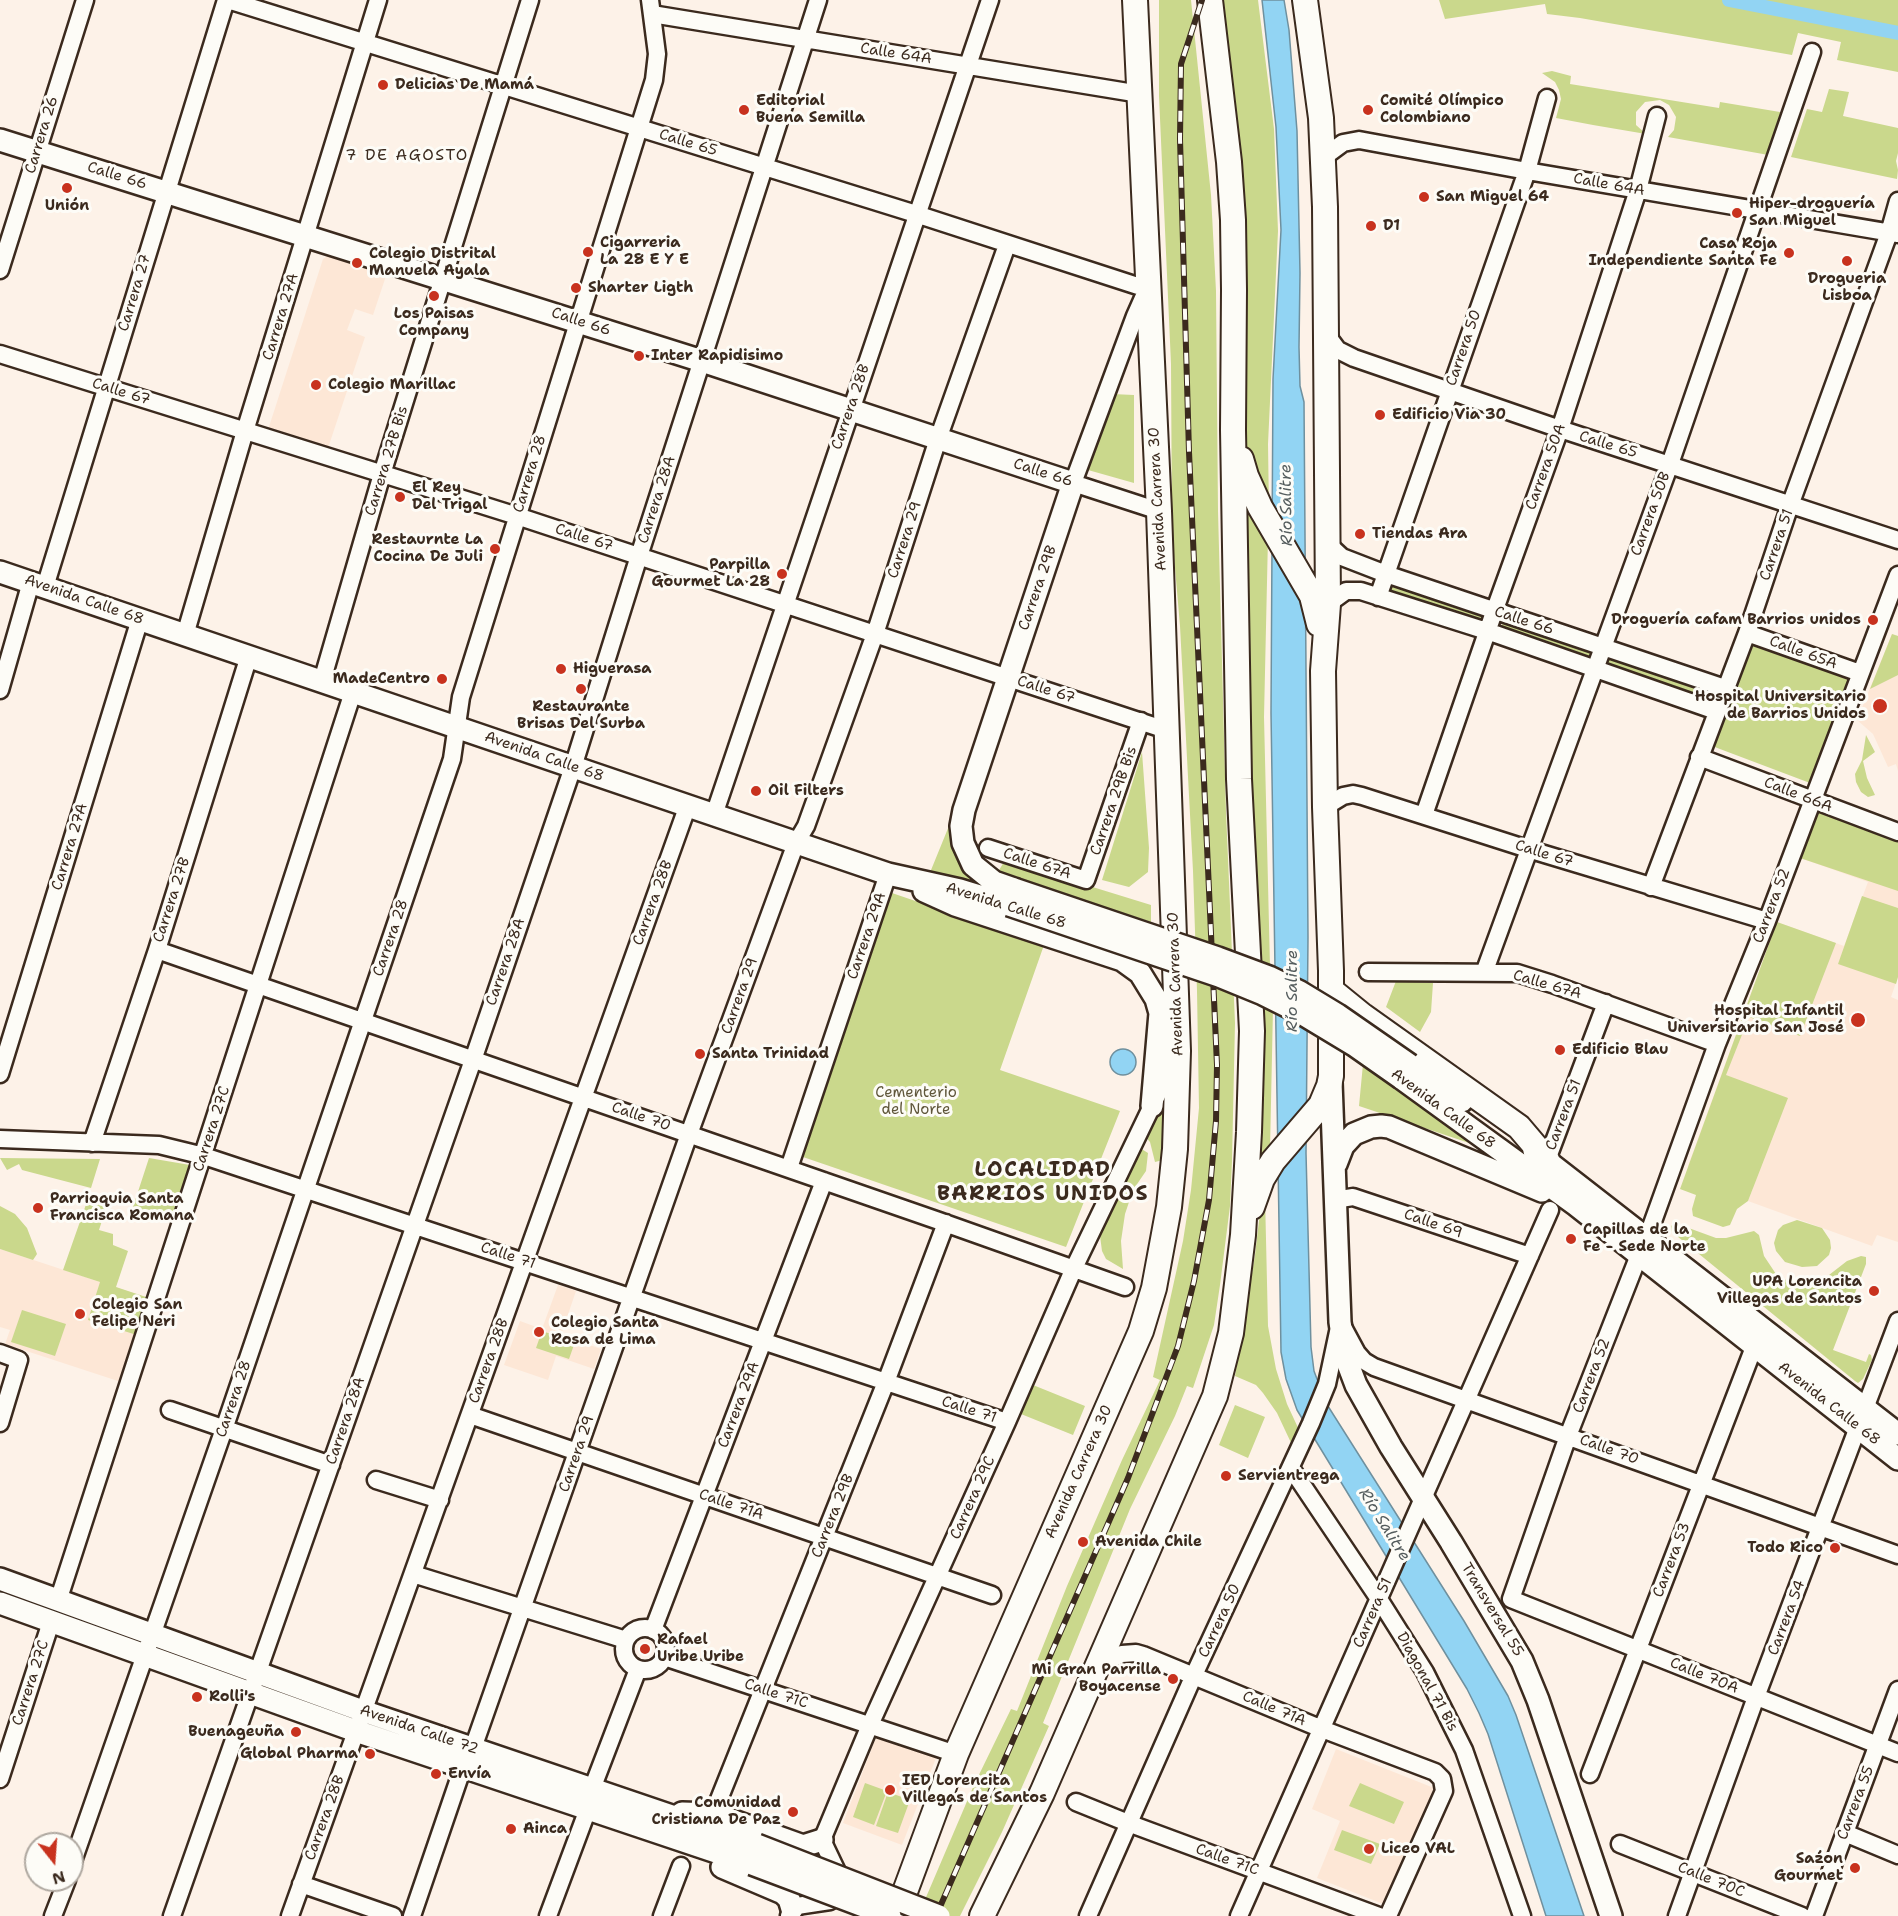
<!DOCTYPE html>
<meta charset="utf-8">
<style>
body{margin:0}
#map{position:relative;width:1898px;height:1916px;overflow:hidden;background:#fdf2e8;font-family:"Shantell Sans",sans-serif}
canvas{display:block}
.north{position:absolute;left:24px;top:1832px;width:60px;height:60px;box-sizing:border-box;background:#fdfcf7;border:2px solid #afa8a0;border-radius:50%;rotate:163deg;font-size:16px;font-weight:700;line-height:24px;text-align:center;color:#3b2a1e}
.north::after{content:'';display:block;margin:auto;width:21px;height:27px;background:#c8321e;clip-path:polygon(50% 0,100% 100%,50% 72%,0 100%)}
</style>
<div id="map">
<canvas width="1898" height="1916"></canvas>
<div class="north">N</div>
</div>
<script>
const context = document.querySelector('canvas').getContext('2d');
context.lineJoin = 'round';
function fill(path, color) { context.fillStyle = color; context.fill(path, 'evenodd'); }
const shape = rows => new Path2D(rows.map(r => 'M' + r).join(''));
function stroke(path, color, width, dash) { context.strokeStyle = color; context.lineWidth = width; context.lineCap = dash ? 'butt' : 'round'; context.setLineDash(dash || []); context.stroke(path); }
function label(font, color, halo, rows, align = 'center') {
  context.font = font + ' "Shantell Sans",sans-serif'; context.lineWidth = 6; context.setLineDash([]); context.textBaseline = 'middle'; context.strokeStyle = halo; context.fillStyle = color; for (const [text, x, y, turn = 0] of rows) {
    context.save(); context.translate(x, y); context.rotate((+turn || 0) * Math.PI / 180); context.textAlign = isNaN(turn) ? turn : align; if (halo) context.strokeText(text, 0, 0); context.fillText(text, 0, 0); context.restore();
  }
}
fill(shape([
 [331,254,387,273,373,315,355,309,347,330,365,337,327,451,267,433,323,259],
 [1892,634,1898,636,1898,771,1896,764,1888,767,1873,734,1857,720],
 [1817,812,1898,841,1898,977,1891,997,1898,1000,1898,1242,1877,1235,1872,1246,1748,1201,1753,1188,1688,1166,1777,922,1844,946,1868,882,1800,858],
 [0,1249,149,1298,121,1382,5,1344,10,1330,0,1327],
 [558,1285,576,1291,561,1335,601,1349,594,1369,556,1356,548,1380,504,1365,520,1321,542,1329],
 [877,1735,936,1758,902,1845,843,1823],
 [1336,1749,1434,1788,1386,1905,1317,1878,1340,1821,1312,1809]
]), '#fde7d6');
fill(shape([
 [1159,0,1191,0,1211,195,1216,291,1218,511,1226,812,1235,1023,1232,1161,1230,1206,1220,1285,1214,1325,1193,1388,1187,1386,1175,1416,1130,1509,1043,1723,1049,1726,1002,1832,960,1916,918,1916,974,1785,1011,1709,1017,1711,1067,1586,1122,1460,1160,1380,1153,1377,1183,1241,1191,1190,1199,1108,1197,991,1193,871,1180,626,1172,533,1171,364,1159,96],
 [1221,0,1258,0,1274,129,1278,231,1268,444,1269,511,1248,459,1246,441,1244,359],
 [1439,0,1898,0,1898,72,1837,60,1841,42,1798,33,1792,55,1580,18,1547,14,1545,4,1445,19],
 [1552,71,1571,76,1570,84,1719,108,1720,102,1786,113,1774,156,1668,137,1674,130,1676,117,1669,105,1660,100,1645,102,1636,112,1636,125,1646,134,1593,125,1556,118,1561,99,1559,90,1555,82,1542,73],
 [1829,89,1849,92,1843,116,1898,128,1898,153,1896,161,1898,170,1897,179,1791,157,1807,109,1822,112],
 [1112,394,1134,395,1134,483,1088,470],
 [1242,489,1268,537,1264,717,1270,967,1258,963,1248,757],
 [1388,583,1483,611,1487,623,1387,592],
 [1505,620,1593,651,1592,659,1500,628],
 [1892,634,1898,636,1898,675,1870,689],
 [1752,641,1850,679,1810,783,1712,746],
 [1609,656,1717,691,1713,704,1607,666,1606,659],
 [1866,735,1875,752,1863,761,1867,778,1875,795,1868,797,1861,792,1856,782,1855,774,1862,760],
 [1142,752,1149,848,1148,872,1129,887,1102,880],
 [1817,812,1898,841,1898,891,1800,858],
 [951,821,953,845,959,862,970,876,987,888,929,875],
 [1005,860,1151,905,1151,922,998,872],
 [892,893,1044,945,1000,1070,1120,1111,1066,1247,803,1157],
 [1862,896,1898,908,1898,977,1896,984,1838,964],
 [1777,922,1836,943,1800,1036,1749,1017,1726,1075,1788,1098,1748,1201,1737,1209,1730,1225,1723,1227,1693,1216,1692,1209,1696,1195,1680,1189],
 [1396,981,1433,983,1431,1012,1420,1032,1386,1007],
 [1260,1003,1273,1008,1270,1150,1258,1169],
 [1363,1064,1481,1147,1359,1106],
 [1168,1085,1163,1160,1155,1162,1150,1142,1143,1134],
 [1140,1148,1148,1153,1146,1171,1133,1190,1125,1214,1121,1241,1123,1269,1106,1259,1102,1251,1100,1236],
 [0,1158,100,1159,91,1188,22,1170,19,1164,7,1170],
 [149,1158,190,1165,174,1222,133,1207],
 [90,1193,109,1199,99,1230,113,1234,113,1245,128,1251,116,1287,149,1298,137,1335,88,1320,100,1282,63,1270],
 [1262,1195,1265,1196,1268,1326,1276,1369,1287,1404,1300,1432,1293,1447,1277,1413,1263,1393,1256,1385,1235,1376,1255,1255],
 [0,1206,15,1214,27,1228,37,1254,33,1260,0,1249],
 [1797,1220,1822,1228,1830,1240,1831,1248,1829,1255,1817,1266,1802,1267,1785,1262,1776,1251,1774,1243,1778,1230,1783,1225],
 [1675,1223,1716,1238,1726,1238,1754,1231,1759,1235,1764,1256,1776,1274,1791,1283,1814,1282,1829,1275,1847,1261,1861,1256,1866,1257,1866,1264,1833,1350,1866,1362,1869,1354,1871,1355,1872,1360,1863,1379,1858,1383,1855,1381,1672,1232,1671,1226],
 [22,1310,66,1324,55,1356,11,1342],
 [542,1331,575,1342,569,1359,536,1348],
 [1033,1385,1085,1406,1073,1435,1021,1414],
 [1235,1405,1265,1417,1248,1458,1219,1445],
 [865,1783,887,1791,874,1825,853,1817],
 [1360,1783,1404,1802,1394,1824,1349,1806],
 [888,1792,910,1800,898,1833,876,1826],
 [1342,1830,1380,1844,1371,1864,1334,1850]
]), '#cad88c');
const water = shape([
 [1262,0,1284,0,1289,30,1297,131,1300,273,1299,347,1300,386,1304,402,1308,937,1306,1153,1311,1347,1314,1371,1326,1403,1464,1621,1508,1696,1516,1715,1584,1916,1546,1916,1488,1734,1479,1713,1467,1689,1297,1410,1286,1379,1281,1352,1271,713,1273,379,1281,230,1276,127,1262,0],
 '1110 1062a13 13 0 1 1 26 0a13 13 0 1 1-26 0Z'
]);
fill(water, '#92d4f3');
stroke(water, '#6f909e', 1.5);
stroke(shape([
 [1729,0,1898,33]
]), '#92d4f3', 14);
const minor = shape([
 [228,0,916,214,1147,289,1135,316,1073,483,1159,511],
 [652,14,1140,94],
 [1324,157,1343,143,1359,140,1527,171,1898,234],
 [0,270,85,0],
 [1326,334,1338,350,1354,358,1560,429,1898,540],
 [0,354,517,516,1166,730],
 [1328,544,1342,557,1386,574,1725,688],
 [45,587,226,0],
 [1378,597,1527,171,1547,98],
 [1328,604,1346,591,1361,591,1487,631,1716,711],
 [1747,633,1860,673],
 [185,635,245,431,378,0],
 [322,681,382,474,530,0],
 [0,690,31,582],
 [1699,757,1898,832],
 [1325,807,1343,796,1353,794,1362,796,1531,850,1767,921],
 [714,815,990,0],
 [1424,815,1494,612,1560,429,1638,190,1657,116],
 [988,848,1086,880,1141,721],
 [1651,887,1747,633,1788,511,1889,233,1898,201],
 [157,950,939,1221,1125,1287],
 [1368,972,1517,973,1552,984,1717,1044],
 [1484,973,1670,464,1812,52],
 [0,1074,140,619],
 [0,1139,159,1145,204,1156,1007,1422],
 [92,1143,157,950,249,656],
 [1547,1160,1606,1003],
 [789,1168,888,874],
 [1334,1200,1353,1197,1530,1256],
 [1647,1238,1717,1044,1767,921,1898,575],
 [1639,1255,1568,1436,1511,1599,1898,1753],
 [1343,1327,1357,1353,1364,1361,1374,1367,1898,1555],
 [0,1353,19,1360,0,1423],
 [170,1410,331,1465],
 [470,1415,992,1595],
 [1291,1468,1379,1599,1425,1672,1464,1750,1522,1916],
 [376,1480,440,1500],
 [413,1574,626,1640],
 [58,1601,353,692],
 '624 1649a21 21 0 1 1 42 0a21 21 0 1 1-42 0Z',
 [653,1630,824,1181],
 [664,1657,956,1754],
 [1099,1665,1122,1654,1136,1653,1143,1655,1322,1729,1435,1772,1442,1779,1444,1791,1388,1916],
 [473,1748,689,1134,796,843,806,826,875,634,938,439,1007,245],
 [1590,1774,1754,1347],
 [0,1779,51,1622],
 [592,1789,638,1669],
 [1076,1802,1128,1823,1379,1916],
 [716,1807,886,1382,946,1223],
 [1845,1833,1898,1855],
 [1620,1844,1802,1916],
 [72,1864,224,1429,452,759,461,697,654,80,657,54,650,0],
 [301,1884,393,1916],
 [53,1916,67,1880],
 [172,1916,473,1060,573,767,639,556,818,0],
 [290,1916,688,805],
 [412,1916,463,1767],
 [548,1916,588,1809],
 [662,1916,681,1866],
 [789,1916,792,1909,797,1906,830,1901,840,1894,841,1880,822,1840,870,1725,1007,1422,1074,1268,1175,1058],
 [1088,1916,1194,1675,1311,1423,1327,1384,1338,1332],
 [1239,1916,1550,1210],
 [1677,1916,1756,1697,1898,1321],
 [1814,1916,1898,1690]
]);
const major = shape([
 [0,140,702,361,1073,483,964,810,961,826,963,843,973,865,994,882,1014,889],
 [0,572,888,874,960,890,1009,905],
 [924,891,955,905,1122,960,1140,973,1156,999,1160,1013,1152,1106],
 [1410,1065,1462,1101],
 [1401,1078,1576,1205,1898,1459],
 [1331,1082,1340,1322,1345,1356,1356,1385,1391,1447,1451,1542,1522,1661,1538,1700,1611,1916],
 [1534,1151,1898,1434],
 [1336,1164,1343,1146,1354,1134,1371,1127,1381,1126,1389,1127,1542,1191],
 [0,1579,363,1711,757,1845],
 [0,1603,356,1731,752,1864],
 [682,1813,714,1814,803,1846,822,1840],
 [722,1867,783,1893,789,1899,792,1909]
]);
const highway = shape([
 [1241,459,1246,476,1260,507,1312,596,1319,624],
 [1331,990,1363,1016,1519,1127,1547,1160],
 [1252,1207,1262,1179,1273,1161,1321,1105,1329,1086,1331,1076,1331,971,1325,807,1323,671,1328,604,1325,207,1321,118,1305,0],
 [896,1916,956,1754,1141,1331,1154,1288,1169,1207,1175,1149,1178,1051,1159,511,1135,0],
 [982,1916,1042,1793,1215,1396,1231,1333,1243,1235,1249,1132,1252,1031,1239,779,1233,430,1234,290,1233,220,1229,162,1210,0]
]);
stroke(minor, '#3b2a1e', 21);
stroke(major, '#3b2a1e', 26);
stroke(highway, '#3b2a1e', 28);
stroke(minor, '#fdfcf7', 16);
stroke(major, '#fdfcf7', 21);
stroke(highway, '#fdfcf7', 24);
const rail = shape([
 [936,1916,1128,1478,1178,1346,1194,1281,1209,1200,1216,1121,1217,1065,1189,452,1180,139,1181,64,1202,0]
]);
stroke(rail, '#3b2a1e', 6);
stroke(rail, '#fdfcf7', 4, [11]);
const majorBridge = shape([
 [1014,889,1218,958,1269,977,1300,992,1338,1015,1410,1065],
 [1009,905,1219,976,1263,994,1301,1013,1354,1045,1401,1078],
 [757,1845,939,1916],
 [752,1864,890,1916]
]);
stroke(majorBridge, '#3b2a1e', 26, []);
stroke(majorBridge, '#fdfcf7', 21);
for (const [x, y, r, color] of [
 [383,85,6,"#c8321e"],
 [744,110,6,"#c8321e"],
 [1368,110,6,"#c8321e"],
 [67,188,6,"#c8321e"],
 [1424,197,6,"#c8321e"],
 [1737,213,6,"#c8321e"],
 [1371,226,6,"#c8321e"],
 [588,252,6,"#c8321e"],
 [1789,253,6,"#c8321e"],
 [1847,261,6,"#c8321e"],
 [357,263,6,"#c8321e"],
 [576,288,6,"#c8321e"],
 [434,296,6,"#c8321e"],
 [639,356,6,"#c8321e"],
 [316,385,6,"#c8321e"],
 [1380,415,6,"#c8321e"],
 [400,497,6,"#c8321e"],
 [1360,534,6,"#c8321e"],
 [495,549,6,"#c8321e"],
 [782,574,6,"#c8321e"],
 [1873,620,6,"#c8321e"],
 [561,669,6,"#c8321e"],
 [442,679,6,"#c8321e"],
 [581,689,6,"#c8321e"],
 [1880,706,8,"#c8321e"],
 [756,791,6,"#c8321e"],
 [1858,1020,8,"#c8321e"],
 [1560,1050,6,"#c8321e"],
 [700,1054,6,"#c8321e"],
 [38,1208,6,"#c8321e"],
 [1571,1239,6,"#c8321e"],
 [1874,1291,6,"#c8321e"],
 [80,1314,6,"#c8321e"],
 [539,1332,6,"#c8321e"],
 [1226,1476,6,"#c8321e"],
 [1083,1542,6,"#c8321e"],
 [1835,1548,6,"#c8321e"],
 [645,1649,6,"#c8321e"],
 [1173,1679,6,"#c8321e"],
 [197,1697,6,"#c8321e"],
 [296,1732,6,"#c8321e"],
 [370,1754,6,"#c8321e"],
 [436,1774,6,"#c8321e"],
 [890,1790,6,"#c8321e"],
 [793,1812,6,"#c8321e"],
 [511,1829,6,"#c8321e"],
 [1369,1849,6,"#c8321e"],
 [1855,1868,6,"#c8321e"]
]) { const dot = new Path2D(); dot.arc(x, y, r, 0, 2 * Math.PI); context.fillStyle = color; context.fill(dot); stroke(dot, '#fdfcf7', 2); }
label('15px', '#3b2a1e', '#fdfcf7', [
 ["Calle 64A",896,54,9],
 ["Carrera 26",42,135,-73],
 ["Calle 65",688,143,17],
 ["Calle 66",117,176,17],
 ["Calle 64A",1609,185,10],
 ["Carrera 27",135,293,-73],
 ["Carrera 27A",281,317,-73],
 ["Calle 66",581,322,18],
 ["Carrera 50",1464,348,-71],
 ["Calle 67",121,392,17],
 ["Carrera 28B",851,407,-71],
 ["Calle 65",1608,445,17],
 ["Carrera 27B Bis",387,461,-73],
 ["Carrera 50A",1546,467,-70],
 ["Calle 66",1043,473,18],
 ["Carrera 28",530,474,-73],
 ["Avenida Carrera 30",1158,499,-93],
 ["Carrera 28A",657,500,-72],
 ["Carrera 50B",1651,514,-70],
 ["Calle 67",584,538,18],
 ["Carrera 29",905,540,-72],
 ["Carrera 51",1777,545,-71],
 ["Carrera 29B",1038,588,-71],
 ["Avenida Calle 68",84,600,19],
 ["Calle 66",1524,621,18],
 ["Calle 65A",1803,653,20],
 ["Calle 67",1046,690,18],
 ["Avenida Calle 68",544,757,19],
 ["Calle 66A",1798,795,21],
 ["Carrera 29B Bis",1114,801,-71],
 ["Carrera 27A",70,847,-73],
 ["Calle 67",1544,854,17],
 ["Calle 67A",1037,864,18],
 ["Carrera 27B",172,900,-72],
 ["Carrera 28B",653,903,-70],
 ["Avenida Calle 68",1006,906,17],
 ["Carrera 52",1772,906,-69],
 ["Carrera 29A",867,936,-71],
 ["Carrera 28",391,938,-71],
 ["Carrera 28A",506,962,-71],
 ["Avenida Carrera 30",1176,984,-92],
 ["Calle 67A",1547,985,16],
 ["Carrera 29",740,996,-70],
 ["Avenida Calle 68",1443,1109,36],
 ["Carrera 51",1564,1115,-69],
 ["Calle 70",641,1117,19],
 ["Carrera 27C",212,1129,-72],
 ["Calle 69",1433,1224,19],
 ["Calle 71",508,1256,18],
 ["Carrera 28B",489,1361,-70],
 ["Carrera 52",1592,1376,-69],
 ["Carrera 28",234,1399,-71],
 ["Avenida Calle 68",1829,1404,38],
 ["Carrera 29A",739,1405,-69],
 ["Calle 71",969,1410,18],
 ["Carrera 28A",346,1421,-71],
 ["Calle 70",1609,1450,20],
 ["Carrera 29",577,1454,-71],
 ["Avenida Carrera 30",1079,1472,-66],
 ["Carrera 29C",973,1498,-66],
 ["Calle 71A",731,1505,19],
 ["Carrera 29B",833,1516,-68],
 ["Carrera 53",1672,1560,-69],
 ["Transversal 55",1492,1610,59],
 ["Carrera 51",1373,1613,-66],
 ["Carrera 54",1787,1618,-69],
 ["Carrera 50",1220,1621,-65],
 ["Calle 70A",1704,1676,22],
 ["Diagonal 71 Bis",1427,1682,61],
 ["Carrera 27C",31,1683,-72],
 ["Calle 71C",776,1694,18],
 ["Calle 71A",1274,1709,23],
 ["Avenida Calle 72",419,1730,19],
 ["Carrera 55",1856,1803,-69],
 ["Carrera 28B",325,1818,-70],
 ["Calle 71C",1227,1860,20],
 ["Calle 70C",1711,1880,22]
]);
label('bold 15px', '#3b2a1e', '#fdfcf7', [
 ["Delicias De Mamá",395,85],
 ["Editorial",756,101],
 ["Buena Semilla",756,118],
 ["Comité Olímpico",1380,101],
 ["Colombiano",1380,118],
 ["San Miguel 64",1436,197],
 ["Hiper-droguería",1749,204],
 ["San Miguel",1749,221],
 ["Unión",67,206,"center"],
 ["D1",1383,226],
 ["Cigarreria",600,243],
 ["La 28 E Y E",600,260],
 ["Casa Roja",1777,244,"right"],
 ["Independiente Santa Fe",1777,261,"right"],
 ["Colegio Distrital",369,254],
 ["Manuela Ayala",369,271],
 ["Drogueria",1847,279,"center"],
 ["Lisboa",1847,296,"center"],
 ["Sharter Ligth",588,288],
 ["Los Paisas",434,314,"center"],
 ["Company",434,331,"center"],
 ["Inter Rapidisimo",651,356],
 ["Colegio Marillac",328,385],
 ["Edificio Via 30",1392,415],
 ["El Rey",412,488],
 ["Del Trigal",412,505],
 ["Tiendas Ara",1372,534],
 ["Restaurnte La",483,540,"right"],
 ["Cocina De Juli",483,557,"right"],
 ["Parpilla",770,565,"right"],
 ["Gourmet La 28",770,582,"right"],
 ["Droguería cafam Barrios unidos",1861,620,"right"],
 ["Higuerasa",573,669],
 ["MadeCentro",430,679,"right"],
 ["Hospital Universitario",1866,697,"right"],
 ["de Barrios Unidos",1866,714,"right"],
 ["Restaurante",581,707,"center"],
 ["Brisas Del Surba",581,724,"center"],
 ["Oil Filters",768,791],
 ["Hospital Infantil",1844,1011,"right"],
 ["Universitario San José",1844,1028,"right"],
 ["Edificio Blau",1572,1050],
 ["Santa Trinidad",712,1054],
 ["Parrioquia Santa",50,1199],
 ["Francisca Romana",50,1216],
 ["Capillas de la",1583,1230],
 ["Fe - Sede Norte",1583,1247],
 ["UPA Lorencita",1862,1282,"right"],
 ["Villegas de Santos",1862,1299,"right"],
 ["Colegio San",92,1305],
 ["Felipe Neri",92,1322],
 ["Colegio Santa",551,1323],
 ["Rosa de Lima",551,1340],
 ["Servientrega",1238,1476],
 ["Avenida Chile",1095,1542],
 ["Todo Rico",1823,1548,"right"],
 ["Rafael",657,1640],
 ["Uribe Uribe",657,1657],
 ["Mi Gran Parrilla",1161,1670,"right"],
 ["Boyacense",1161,1687,"right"],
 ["Rolli's",209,1697],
 ["Buenageuña",284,1732,"right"],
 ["Global Pharma",358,1754,"right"],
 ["Envía",448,1774],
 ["IED Lorencita",902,1781],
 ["Villegas de Santos",902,1798],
 ["Comunidad",781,1803,"right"],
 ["Cristiana De Paz",781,1820,"right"],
 ["Ainca",523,1829],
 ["Liceo VAL",1381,1849],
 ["Saźon",1843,1859,"right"],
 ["Gourmet",1843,1876,"right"]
], 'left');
label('15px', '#5f563a', '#fdfcf7', [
 ["Cementerio",916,1093],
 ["del Norte",916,1110]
]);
context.letterSpacing = '1.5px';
label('16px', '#3b2a1e', '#fdfcf7', [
 ["7 DE AGOSTO",407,156]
]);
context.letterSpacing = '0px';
label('italic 16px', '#555d5e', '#fdfcf7', [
 ["Río Salitre",1287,505,-91],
 ["Río Salitre",1293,991,-90],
 ["Río Salitre",1384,1525,58]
]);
context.letterSpacing = '1.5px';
label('bold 21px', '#3b2a1e', '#fdfcf7', [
 ["LOCALIDAD",1043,1171],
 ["BARRIOS UNIDOS",1043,1195]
]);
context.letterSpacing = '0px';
</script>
